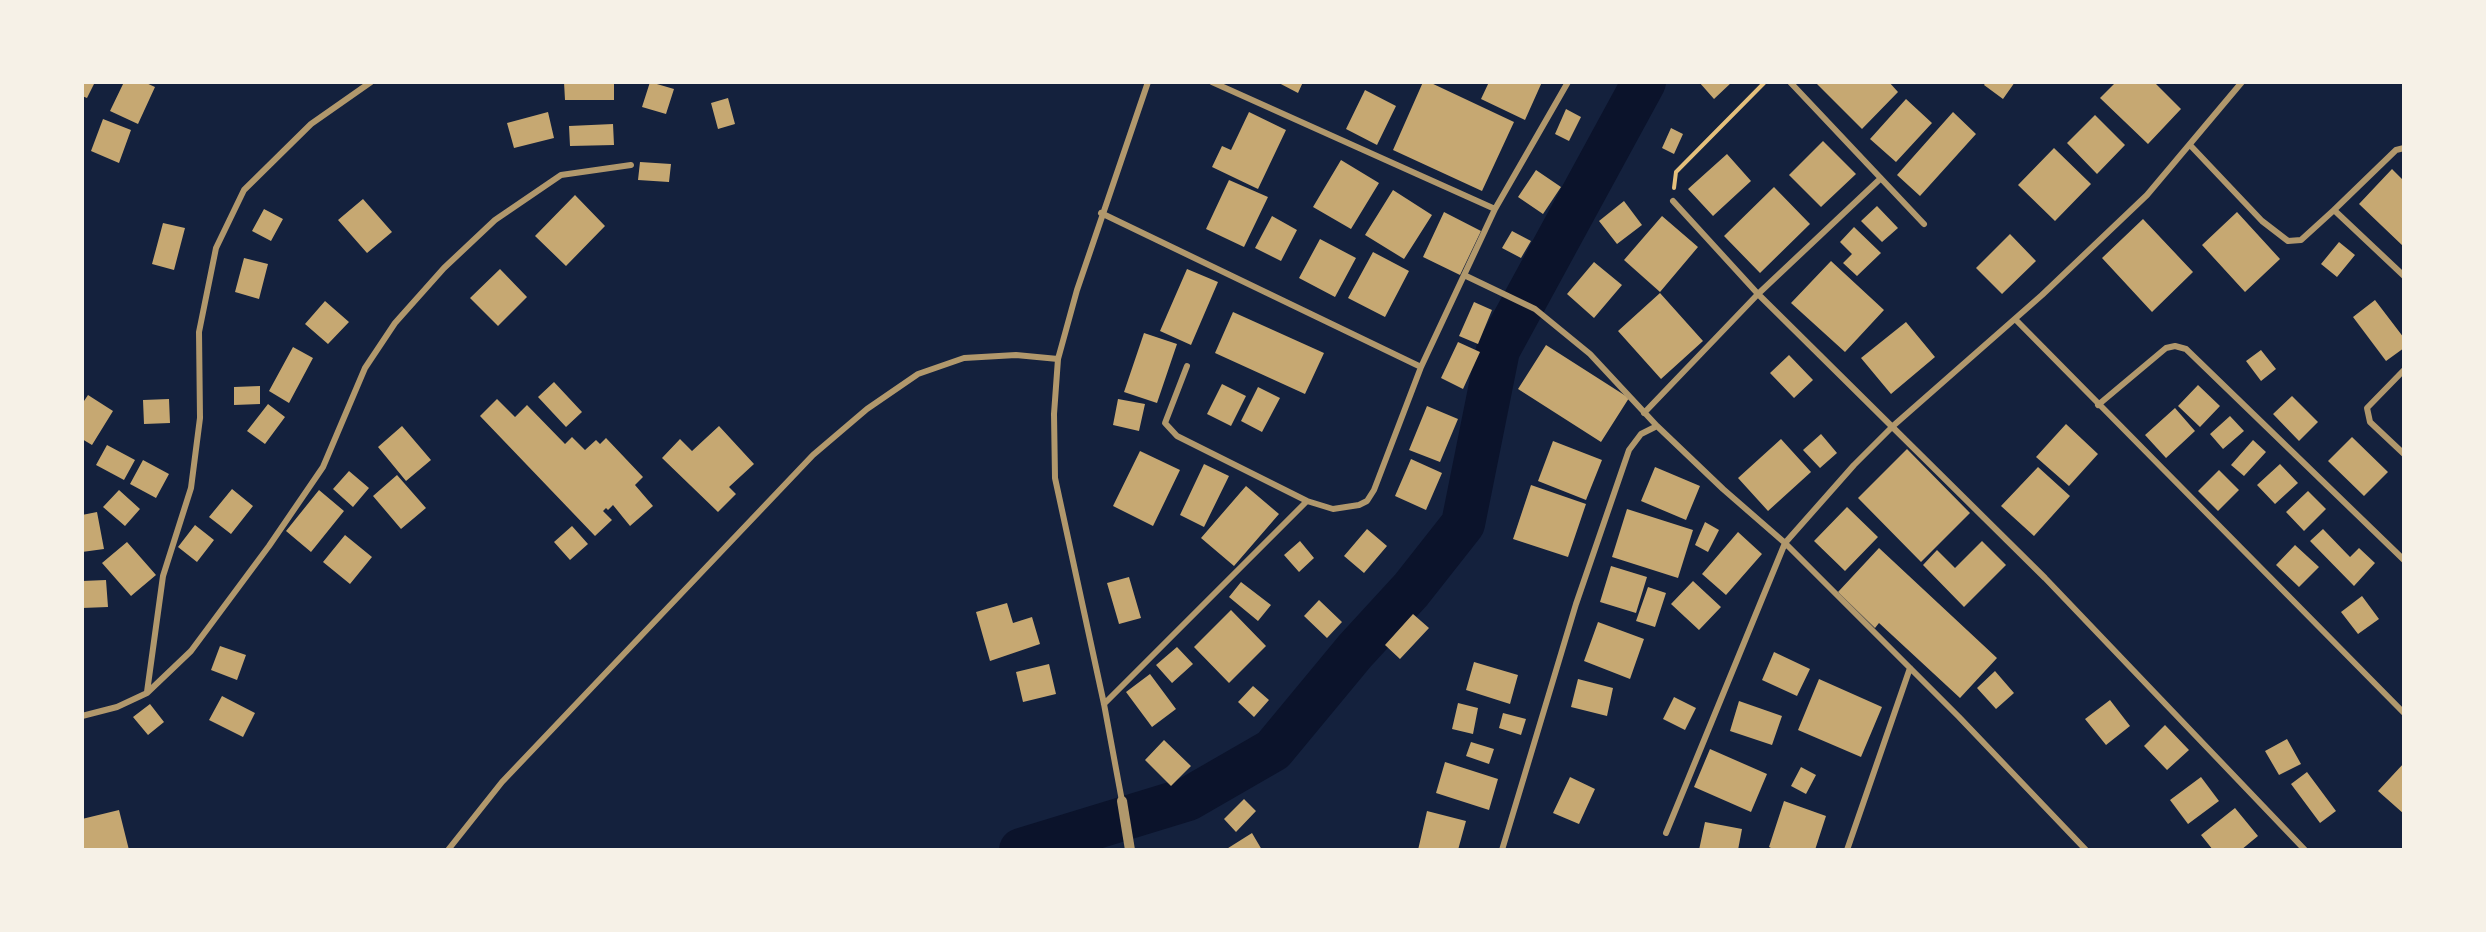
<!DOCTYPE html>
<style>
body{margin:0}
#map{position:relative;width:2486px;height:932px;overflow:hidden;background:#14213d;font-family:"Open Sans",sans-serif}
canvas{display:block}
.frame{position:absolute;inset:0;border:84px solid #f6f1e7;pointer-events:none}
</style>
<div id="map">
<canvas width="2486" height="932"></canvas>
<div class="frame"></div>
</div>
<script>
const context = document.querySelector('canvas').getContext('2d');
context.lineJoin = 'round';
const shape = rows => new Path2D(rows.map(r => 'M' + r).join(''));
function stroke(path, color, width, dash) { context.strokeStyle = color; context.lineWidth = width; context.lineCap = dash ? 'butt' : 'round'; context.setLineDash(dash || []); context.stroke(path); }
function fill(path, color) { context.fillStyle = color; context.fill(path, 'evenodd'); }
stroke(shape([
 [1021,850,1188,799,1273,750,1355,651,1411,590,1463,524,1498,350,1644,82]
]), '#0b132b', 44);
fill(shape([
 [82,82,95,82,87,98,82,96],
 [124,82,144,82,155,87,138,124,110,111],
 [564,82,614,82,614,100,565,100],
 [650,82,674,89,666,114,642,107],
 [1277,82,1303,82,1298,93],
 [1423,82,1429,82,1514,122,1482,191,1393,150],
 [1489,82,1542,82,1525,120,1481,99],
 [1699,82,1732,82,1714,99],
 [1815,82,1889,82,1898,92,1862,129],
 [1986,82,2015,82,2003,99,1984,85],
 [2116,82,2154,82,2181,109,2148,144,2100,98],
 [1365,90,1396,106,1377,145,1346,129],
 [728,98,735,124,718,129,711,103],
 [1906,99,1932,123,1896,162,1870,139],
 [1566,109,1581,117,1569,141,1555,134],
 [548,112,554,138,514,148,507,123],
 [1249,112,1286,130,1258,189,1212,167,1222,146,1231,150],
 [1953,112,1976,134,1920,196,1897,175],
 [2095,115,2125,145,2097,174,2067,143],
 [103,119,131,130,119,163,91,151],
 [613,124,614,145,570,146,569,126],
 [1671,128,1683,134,1674,154,1662,148],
 [1823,141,1856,174,1821,207,1789,175],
 [2054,148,2091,184,2055,221,2018,185],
 [1727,154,1751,181,1713,216,1688,189],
 [1341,160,1379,183,1351,229,1313,207],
 [640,162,671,164,669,182,638,180],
 [2392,169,2404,181,2404,247,2359,204],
 [1536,170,1561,187,1543,214,1518,197],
 [1229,180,1268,197,1244,247,1206,229],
 [1774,187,1810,224,1760,273,1724,236],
 [1393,190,1432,215,1404,259,1365,235],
 [575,195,605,226,566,266,535,236],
 [363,199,392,232,367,253,338,220],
 [1624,201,1642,225,1617,244,1599,221],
 [1877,206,1898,228,1882,242,1861,221],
 [264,209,283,219,271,241,252,231],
 [1444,212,1481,231,1460,275,1423,257],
 [2237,212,2280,259,2245,292,2202,245],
 [1272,216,1297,230,1281,261,1255,248],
 [1662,216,1698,247,1660,292,1624,260],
 [2143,219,2193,272,2152,312,2102,258],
 [163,223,185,228,174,270,152,264],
 [1854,227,1881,253,1857,276,1843,263,1852,254,1840,242],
 [1512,231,1531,241,1521,258,1502,248],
 [2010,234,2036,261,2002,294,1976,268],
 [1320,239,1356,258,1335,297,1299,278],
 [2339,242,2355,255,2337,277,2321,264],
 [1373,252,1409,271,1385,317,1348,298],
 [244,258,268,264,259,299,235,292],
 [1831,261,1884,310,1845,352,1791,303],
 [1594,262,1622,285,1594,318,1567,294],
 [500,269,527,297,498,326,470,298],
 [1187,269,1218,282,1191,345,1160,331],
 [1660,293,1703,341,1661,379,1618,331],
 [2375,300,2404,338,2404,348,2386,361,2353,317],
 [325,301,349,322,328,344,305,324],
 [1474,302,1492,310,1478,344,1459,336],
 [1233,312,1324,353,1305,394,1215,353],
 [1906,322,1935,357,1891,394,1861,358],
 [1144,333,1177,344,1157,403,1124,392],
 [1458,342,1480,352,1463,389,1441,378],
 [1546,345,1629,398,1601,442,1518,389],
 [293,347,313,358,289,403,269,391],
 [2261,350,2276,369,2261,381,2246,361],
 [1789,355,1813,380,1794,398,1770,373],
 [554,382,582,412,566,427,538,397],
 [1222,384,1246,396,1231,426,1207,414],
 [2198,385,2220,406,2200,427,2178,406],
 [260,386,260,404,234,405,234,387],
 [1258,387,1280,398,1262,432,1241,421],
 [88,395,113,411,92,445,82,439,82,404],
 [2292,396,2318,422,2299,441,2273,414],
 [169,399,170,423,144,424,143,400],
 [497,399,515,417,527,405,565,444,572,437,585,450,596,440,600,444,606,438,643,477,635,485,653,506,630,526,613,505,608,510,606,508,603,511,612,520,595,536,480,416],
 [1118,399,1145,404,1139,431,1113,425],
 [268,404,285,417,265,444,247,431],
 [1427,406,1458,419,1440,462,1409,450],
 [2175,408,2195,431,2166,458,2145,435],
 [2230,416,2244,431,2223,449,2210,434],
 [2066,424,2098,454,2069,486,2036,457],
 [402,426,431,460,406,481,378,447],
 [719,426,754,464,729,487,736,494,718,512,662,458,680,439,692,451],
 [1821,434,1837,453,1820,468,1803,450],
 [2352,437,2388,472,2364,496,2328,461],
 [1781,439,1811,472,1768,511,1738,478],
 [2253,440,2266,452,2244,476,2231,465],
 [1553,441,1602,460,1586,500,1538,481],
 [107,445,135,460,124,480,96,465],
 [1907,449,1970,513,1921,562,1858,498],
 [1140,451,1180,470,1153,526,1113,506],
 [1411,459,1442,473,1426,510,1395,496],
 [143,460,169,474,156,498,130,484],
 [1204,464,1229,476,1204,527,1180,515],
 [2280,464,2298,483,2275,504,2257,485],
 [1655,467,1700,486,1686,520,1641,501],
 [2038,467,2070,496,2034,536,2001,506],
 [2219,470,2239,490,2218,511,2198,491],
 [349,471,369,488,353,507,333,489],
 [397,475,426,508,401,529,373,496],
 [1531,485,1586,504,1568,557,1513,539],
 [1246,486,1279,514,1234,566,1201,538],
 [232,489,253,506,231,534,209,517],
 [119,490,140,509,125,526,103,507],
 [319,490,344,511,311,552,286,531],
 [2308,491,2326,509,2304,531,2286,512],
 [1847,507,1878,537,1845,571,1814,541],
 [1627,509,1693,530,1678,578,1612,557],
 [97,512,104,549,82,552,82,515],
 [1705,522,1719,530,1708,552,1695,545],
 [195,525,214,540,197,562,178,547],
 [572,526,588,544,570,560,554,542],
 [1367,529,1387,546,1364,573,1344,556],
 [2323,529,2350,557,2359,548,2375,563,2354,586,2310,541],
 [1738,532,1762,554,1726,595,1702,574],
 [345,535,372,557,350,584,323,562],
 [1300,541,1314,558,1299,572,1284,555],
 [1982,541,2006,565,1964,607,1923,565,1937,550,1955,568],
 [127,542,156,575,131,596,102,563],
 [2295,545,2319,567,2299,587,2276,565],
 [1879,548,1997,658,1960,698,1879,623,1875,628,1838,592],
 [1611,566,1647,577,1636,613,1600,602],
 [1129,577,1141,618,1119,624,1107,583],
 [106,580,108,607,82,608,82,581],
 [1693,581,1721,607,1699,630,1671,604],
 [1241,582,1271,605,1258,621,1229,597],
 [1648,587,1666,593,1655,627,1636,621],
 [2362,596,2379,619,2358,634,2341,612],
 [1319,600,1342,622,1327,638,1304,616],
 [1007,603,1013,623,1032,617,1040,644,990,661,976,612],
 [1231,610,1266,646,1229,683,1194,647],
 [1413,614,1429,628,1400,659,1385,645],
 [1598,622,1644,639,1630,679,1584,661],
 [220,646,246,655,237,680,211,670],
 [1177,647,1193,664,1172,683,1156,665],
 [1774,652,1810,669,1797,696,1762,680],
 [1474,662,1518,675,1510,704,1466,690],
 [1049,664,1056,694,1023,702,1016,672],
 [1995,671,2014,693,1996,709,1977,688],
 [1150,674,1176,709,1152,727,1126,692],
 [1578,679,1613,688,1607,716,1571,707],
 [1819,679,1882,707,1861,757,1798,730],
 [1253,686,1269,700,1254,717,1238,702],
 [222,696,255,713,243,737,209,720],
 [1674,697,1696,708,1685,730,1663,719],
 [2110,700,2130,726,2106,745,2085,719],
 [1739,701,1782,716,1772,745,1730,731],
 [1458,703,1478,708,1473,734,1452,729],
 [150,704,164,722,148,735,133,717],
 [1503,713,1526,719,1521,735,1499,728],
 [2165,725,2189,750,2167,770,2144,746],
 [2287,739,2301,764,2279,775,2265,751],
 [1164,740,1191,766,1171,786,1145,760],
 [1471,742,1494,749,1489,764,1466,756],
 [1710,749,1767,774,1751,812,1694,787],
 [1445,762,1498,779,1489,810,1436,793],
 [2404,763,2404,814,2378,791],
 [1801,767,1816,775,1806,794,1791,786],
 [2307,772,2336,811,2320,823,2291,784],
 [1570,777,1595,789,1579,824,1553,813],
 [2201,777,2219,801,2188,824,2170,800],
 [1244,799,1256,811,1236,832,1224,819],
 [1784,801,1826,816,1815,850,1775,850,1769,847],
 [2235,808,2258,836,2241,850,2213,850,2201,835],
 [119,810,129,850,82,850,82,819],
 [1427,811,1466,821,1458,850,1418,850],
 [1705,822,1742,829,1738,850,1699,850],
 [1252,833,1262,850,1225,850]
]), '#c6a872');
stroke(shape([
 [1674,188,1676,172,1765,82]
]), '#e5c07b', 4);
stroke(shape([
 [1212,82,1495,209,1568,82],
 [1790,82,1924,224],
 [2190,145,2262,221,2288,241,2301,240,2334,210,2404,276],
 [1673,201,1758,294,2045,578,2305,850],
 [2334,210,2396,150,2404,148],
 [1101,213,1421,367],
 [1464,275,1535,309,1590,354,1657,426],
 [2015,319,2404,713],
 [1187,366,1165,423,1177,436,1307,501,1333,509,1359,505,1367,501,1374,490,1421,367,1495,209],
 [2404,370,2367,408,2370,422,2404,454],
 [2098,405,2166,348,2175,346,2186,349,2404,560],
 [1644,413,1758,294,1880,179],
 [147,692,163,576,191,488,200,418,199,332,216,248,244,190,311,124,371,82],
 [1104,704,1307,501],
 [82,716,117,707,147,693,191,651,269,546,323,467,365,368,395,323,444,268,495,220,561,175,631,165],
 [1122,801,1104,704,1055,478,1054,414,1058,359,1077,290,1148,82],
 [1666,833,1785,543,1959,717,2086,850],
 [448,850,502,782,813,455,867,409,918,374,964,358,1016,355,1058,359],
 [1502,850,1576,604,1629,450,1641,434,1657,426,1723,489,1785,543,1854,465,1893,426,2042,295,2147,195,2242,82],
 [1847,850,1910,668]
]), '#b1986c', 6);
stroke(shape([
 [1122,801,1130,850]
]), '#b1986c', 10);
</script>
